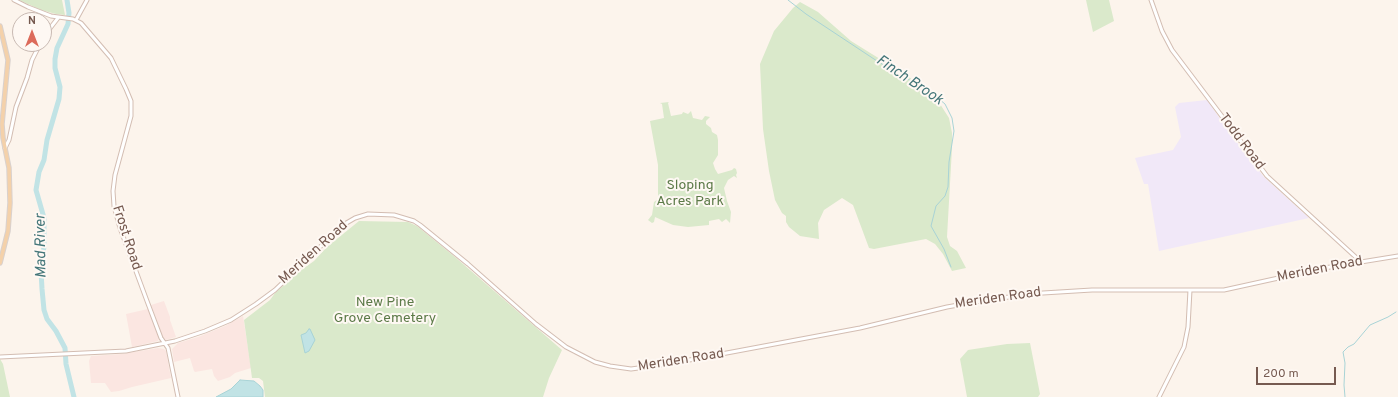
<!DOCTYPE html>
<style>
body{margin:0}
#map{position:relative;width:1398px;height:397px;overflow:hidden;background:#fcf4ec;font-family:Overpass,sans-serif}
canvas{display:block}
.north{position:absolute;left:12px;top:12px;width:40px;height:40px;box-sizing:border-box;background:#fef8f3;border:1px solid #c8b9b2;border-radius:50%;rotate:0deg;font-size:11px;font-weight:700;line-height:16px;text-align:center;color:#765a50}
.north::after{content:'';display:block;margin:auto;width:14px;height:18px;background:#dc6b5b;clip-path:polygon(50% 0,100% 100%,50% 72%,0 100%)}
.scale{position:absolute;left:1256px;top:367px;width:80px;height:18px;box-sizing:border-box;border:2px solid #765a50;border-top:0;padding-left:5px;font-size:12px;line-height:14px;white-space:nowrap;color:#765a50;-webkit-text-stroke:3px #fef8f3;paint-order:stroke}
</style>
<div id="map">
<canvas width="1398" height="397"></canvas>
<div class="north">N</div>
<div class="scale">200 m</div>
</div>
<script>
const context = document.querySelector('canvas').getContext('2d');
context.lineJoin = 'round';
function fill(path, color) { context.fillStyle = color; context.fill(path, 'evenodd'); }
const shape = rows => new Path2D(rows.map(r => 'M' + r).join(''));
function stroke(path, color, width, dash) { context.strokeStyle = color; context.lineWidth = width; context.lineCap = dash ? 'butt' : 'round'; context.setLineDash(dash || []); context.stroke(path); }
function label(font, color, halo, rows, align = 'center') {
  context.font = font + ' Overpass,sans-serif'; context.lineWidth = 4; context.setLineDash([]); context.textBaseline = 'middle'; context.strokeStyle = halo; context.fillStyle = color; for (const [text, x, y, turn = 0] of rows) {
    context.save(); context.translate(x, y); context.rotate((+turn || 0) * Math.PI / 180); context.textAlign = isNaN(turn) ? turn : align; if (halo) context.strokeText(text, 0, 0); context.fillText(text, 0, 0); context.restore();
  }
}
fill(shape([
 [164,301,170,317,170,320,176,337,166,340,163,337,151,305],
 [148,309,159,338,158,341,132,347,126,314],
 [243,316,251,368,235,373,230,377,218,381,214,376,212,369,195,372,194,371,190,358,174,362,172,349,178,343,198,337,225,326],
 [158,348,164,349,166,351,171,378,132,387,119,391,111,392,105,383,91,383,89,361,91,356,122,354]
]), '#fbe6e1');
fill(shape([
 [1207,100,1232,136,1264,177,1309,218,1159,251,1148,184,1144,184,1135,158,1173,150,1181,137,1175,107,1179,103]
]), '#f1e8f8');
fill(shape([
 [19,0,62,0,65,15,56,14,41,10],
 [1086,0,1109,0,1114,21,1093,32],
 [800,2,818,12,851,41,909,77,928,91,940,104,949,118,952,133,952,148,947,237,950,246,957,251,966,268,952,271,943,254,935,244,926,239,874,249,869,248,853,205,842,198,824,210,818,223,819,239,800,236,789,227,786,222,786,216,782,213,775,200,769,171,763,129,760,64,774,31,793,8],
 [669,102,668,103,671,116,682,114,683,112,688,114,691,111,693,118,702,120,705,116,710,117,706,121,706,124,711,128,712,132,717,135,718,140,718,155,713,163,715,169,718,174,732,170,734,168,736,169,737,173,736,175,737,178,734,176,728,180,724,188,727,201,731,212,730,223,726,219,722,222,719,219,709,221,709,225,688,227,673,225,655,217,654,222,652,223,648,220,652,215,654,202,658,199,658,165,650,121,664,118,662,104,660,103],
 [359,221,408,222,417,226,455,257,562,350,549,378,543,397,265,397,263,381,259,378,252,378,244,320,270,300,275,293,300,271,314,261,327,247],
 [1030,343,1040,394,1038,397,967,397,960,359,968,350,1007,344],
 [0,359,3,364,10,397,0,397]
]), '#dae9cb');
const water = shape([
 [309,329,310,329,315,340,309,351,305,353,301,335,306,333,309,329],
 [240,380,254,381,260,386,263,390,263,397,216,397,231,389,240,380]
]);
fill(water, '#c1e3e5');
stroke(water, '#a8d3d6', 1);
stroke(shape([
 [788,0,806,14,877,61,933,94,945,104,952,118,954,131,949,162,948,187,945,196,936,206,931,226,944,249,951,267],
 [1345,397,1344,385,1345,363,1343,352,1348,347,1354,344,1370,325,1388,317,1396,312]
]), '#a8d3d6', 1);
stroke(shape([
 [67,0,69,13,68,24,57,48,55,59,55,68,60,87,59,99,47,140,44,160,39,172,36,190,44,218,44,246,41,271,42,289,44,310,47,319,56,331,65,348,66,364,74,397]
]), '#c1e3e5', 5);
const secondary = shape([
 [14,0,28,7,51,16,73,19,81,23,111,58,126,89,131,101,131,116,115,175,113,191,114,206,120,228,147,301,161,338,168,348,178,397],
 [1151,0,1162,31,1172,50,1267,176,1360,261],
 [76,20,87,0],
 [44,36,58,18],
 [5,148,9,140,16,107,27,78,32,60,40,44],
 [0,357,126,351,175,341,205,331,231,320,256,304,275,290,343,225,355,218,368,214,394,215,414,221,420,225,468,264,536,324,566,347,595,362,610,366,631,369,668,364,860,328,947,307,992,299,1043,293,1092,290,1224,290,1324,268,1398,256],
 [1159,397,1184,347,1188,327,1190,290]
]);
const primary = shape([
 [0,26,8,60,2,124,3,138,9,168,10,203,8,231,0,263]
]);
stroke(secondary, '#d3bdb2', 5);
stroke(primary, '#d9d1ce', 5.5);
stroke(secondary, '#fff', 3);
stroke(primary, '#f4d1aa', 3.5);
label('14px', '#765a50', '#fef8f3', [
 ["Todd Road",1241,142,53],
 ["Frost Road",126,238,72],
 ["Meriden Road",314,253,-42],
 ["Meriden Road",1320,270,-11],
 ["Meriden Road",998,299,-8],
 ["Meriden Road",681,361,-9]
]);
label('14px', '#5c7a48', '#fef8f3', [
 ["Sloping",690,186],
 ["Acres Park",690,202],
 ["New Pine",385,303],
 ["Grove Cemetery",385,319]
]);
label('italic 15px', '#447679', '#fef8f3', [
 ["Finch Brook",909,81,34],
 ["Mad River",42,246,-91]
]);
</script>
